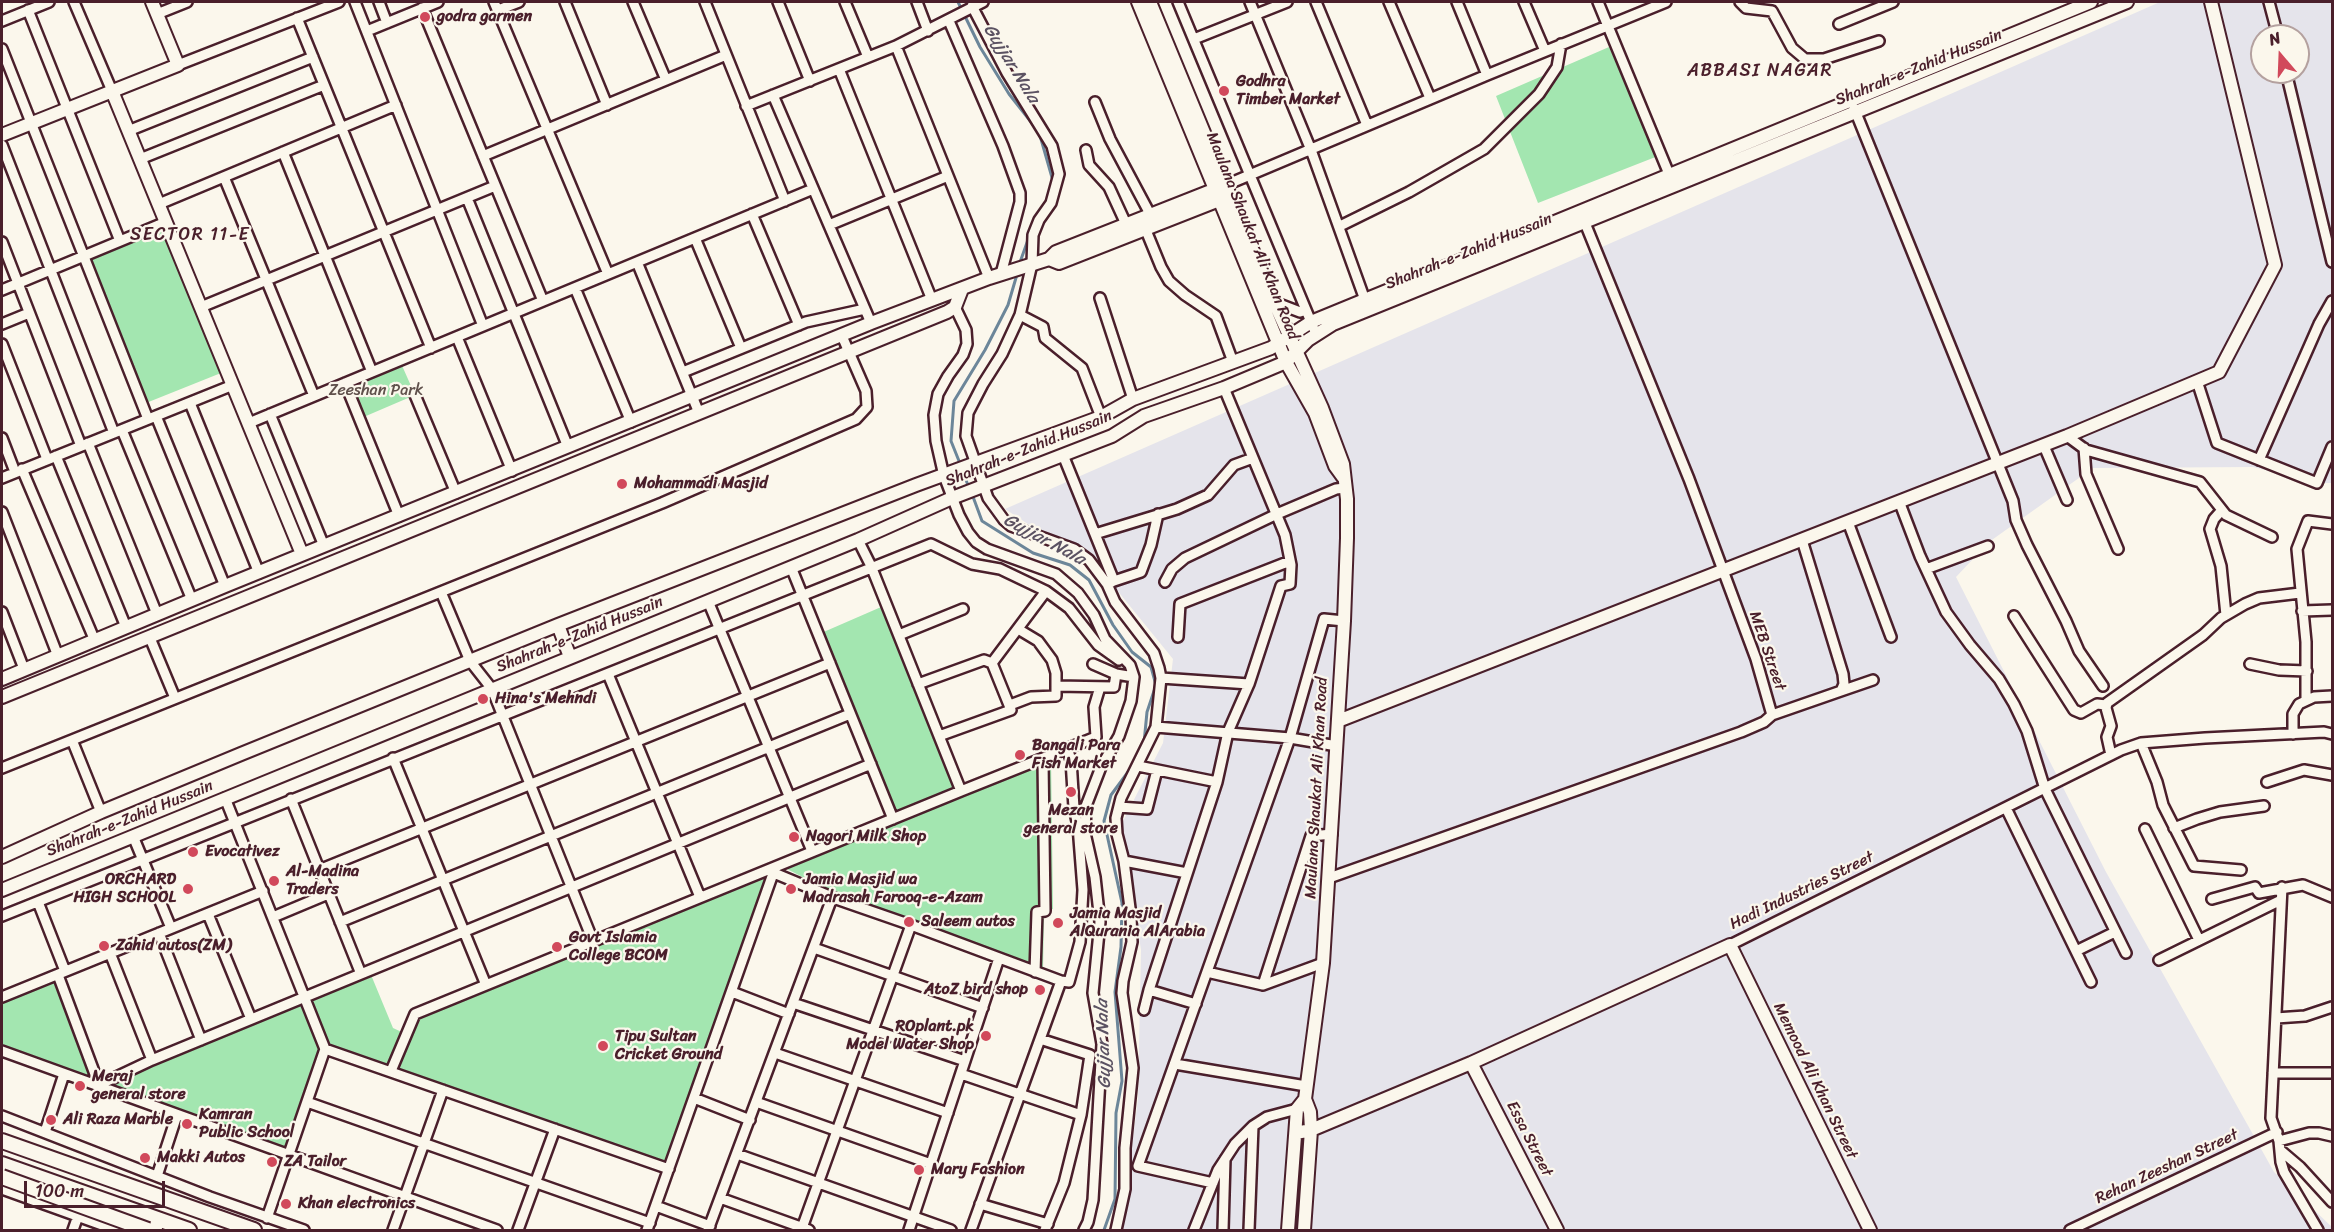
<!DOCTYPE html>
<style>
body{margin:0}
#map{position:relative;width:2334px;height:1232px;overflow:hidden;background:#fbf7ec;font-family:Sriracha,sans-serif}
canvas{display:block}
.frame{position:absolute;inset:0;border:3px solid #4a1f2b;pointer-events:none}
.north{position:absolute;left:2250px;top:24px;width:60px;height:60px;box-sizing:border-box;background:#fbf7ec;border:2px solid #b4a19f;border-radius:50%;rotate:341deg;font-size:16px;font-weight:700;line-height:24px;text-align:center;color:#4a1f2b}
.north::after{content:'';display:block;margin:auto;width:21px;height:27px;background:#d1495b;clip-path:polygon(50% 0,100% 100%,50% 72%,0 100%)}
.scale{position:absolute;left:24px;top:1181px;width:141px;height:27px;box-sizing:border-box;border:3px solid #4a1f2b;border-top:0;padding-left:8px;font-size:18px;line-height:21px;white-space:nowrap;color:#4a1f2b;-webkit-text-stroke:4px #fbf7ec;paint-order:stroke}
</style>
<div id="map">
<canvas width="2334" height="1232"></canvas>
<div class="frame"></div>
<div class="north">N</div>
<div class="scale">100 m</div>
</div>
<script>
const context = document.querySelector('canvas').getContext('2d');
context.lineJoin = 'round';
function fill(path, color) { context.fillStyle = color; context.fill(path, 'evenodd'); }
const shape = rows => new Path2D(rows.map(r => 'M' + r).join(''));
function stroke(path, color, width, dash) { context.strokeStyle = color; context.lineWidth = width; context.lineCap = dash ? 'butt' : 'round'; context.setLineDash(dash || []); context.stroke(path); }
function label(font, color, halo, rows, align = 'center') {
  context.font = font + ' Sriracha,sans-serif'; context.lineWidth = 4.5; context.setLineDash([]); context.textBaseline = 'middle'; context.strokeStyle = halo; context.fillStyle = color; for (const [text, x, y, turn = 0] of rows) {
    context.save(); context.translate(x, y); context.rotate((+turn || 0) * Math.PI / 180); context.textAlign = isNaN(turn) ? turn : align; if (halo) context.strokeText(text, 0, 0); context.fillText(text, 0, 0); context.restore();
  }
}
fill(shape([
 [2160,2,2332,2,2332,483,2317,483,2253,467,2093,468,1989,542,1956,577,2106,872,2274,1172,2332,1227,2332,1230,1121,1230,1138,1099,1141,950,1121,825,1163,743,1173,659,1103,573,1005,509],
 [2262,36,2298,36,2298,72,2262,72]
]), '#e5e4eb');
fill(shape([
 [1609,47,1658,156,1538,203,1496,96],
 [163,229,221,373,146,403,90,259],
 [400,361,415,395,359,419,345,384],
 [888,604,961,791,893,819,819,634],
 [1051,758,1053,909,1044,911,1043,970,840,896,783,867],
 [775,866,669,1169,326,1049,285,1154,2,1050,2,997,59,974,100,1084,369,970,393,1028,406,1034,415,1014]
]), '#a3e6b0');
stroke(shape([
 [958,2,980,47,1009,94,1035,127],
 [1039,132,1053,181],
 [1019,265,1029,237],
 [961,466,951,441,954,401,985,350,1008,305,1018,271],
 [963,472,969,488],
 [972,494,982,521,1033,553,1070,565,1089,580,1113,625,1132,652,1151,667,1156,685,1147,712,1144,743],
 [1104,1230,1115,1199,1116,1113,1122,1081,1115,992,1121,947,1122,903,1104,821,1111,795,1131,768]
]), '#6c8699', 3);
const street = shape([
 [74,2,112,91],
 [355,2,483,326],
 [379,2,387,23],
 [494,2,608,274],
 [565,2,607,105],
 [633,2,666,80],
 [705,2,785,201],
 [778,2,810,81],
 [845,2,868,57],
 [917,2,928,31],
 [1178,2,1316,334],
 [1250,2,1311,150,1365,300],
 [1316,2,1367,125],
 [1389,2,1430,98],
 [1457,2,1487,75],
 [1524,2,1545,51],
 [1598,2,1669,174],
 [1740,2,1746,8,1772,11,1792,48,1805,59,1824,59,1879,41],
 [2269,2,2278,36],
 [972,6,1007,73,1052,146,1059,174,1051,203,1039,220,1033,235,1032,264,1020,315,1002,354,983,384,968,413,966,436,988,498,1004,520,1011,526,1074,549,1089,560,1107,584],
 [422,8,543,301],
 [28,10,120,241],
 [498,10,519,2],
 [157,14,187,2],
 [297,18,431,348],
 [2,21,49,2],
 [949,21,1003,146,1020,193,1020,202,1001,274],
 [1839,24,1893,2],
 [367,31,438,2],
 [1194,39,1287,2],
 [896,46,989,278],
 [2,49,148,419],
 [178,65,339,2],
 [839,69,932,300],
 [2286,72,2332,262],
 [773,95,871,323],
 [1095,102,1110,139,1150,214],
 [746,106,896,46,983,2],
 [1854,108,2013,501,2016,520,2027,545,2066,621,2079,651,2103,686],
 [128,131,313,57],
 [2,145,114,433],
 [1086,150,1089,165,1109,187,1126,224],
 [283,152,372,372],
 [483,156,726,55],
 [140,159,324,85],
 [224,177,314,396],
 [1226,185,1487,75,1666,2],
 [467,198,568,447],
 [159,204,396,105],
 [752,214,799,325],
 [829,225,948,176],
 [1340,226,1409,192,1484,149,1539,94,1557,67,1561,44],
 [1145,228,1161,267,1169,281,1185,295,1216,316,1233,362],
 [695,238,741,348],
 [2,242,81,446],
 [637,262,699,413],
 [575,288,631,422],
 [2,290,166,222],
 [1100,298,1133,399],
 [1274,302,1300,312,1306,310],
 [201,307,495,186],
 [955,307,966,330,967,344,963,355,948,376,938,394,934,415,936,441,944,476,959,515,968,532,976,542,987,549,1056,574,1078,593,1094,615,1105,639,1130,665,1134,677,1131,701,1119,736,1101,767,1086,806,1085,833,1095,877,1100,922,1093,993,1102,1044,1093,1200,1088,1222,1084,1230],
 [1020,315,1043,327,1045,338,1082,368,1101,417],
 [2,324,29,313],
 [457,337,512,471],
 [2,344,47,459],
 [683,372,806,322,865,309],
 [2197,381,2217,443,2317,483,2332,447],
 [345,383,399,516],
 [415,395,456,493],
 [190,403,259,573],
 [270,414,324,546],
 [156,416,225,586],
 [249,423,813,189],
 [122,430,192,600],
 [2067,436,2086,450,2200,482,2226,515,2272,537],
 [2,438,15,472],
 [88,443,157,614],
 [2044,446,2067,500],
 [2084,448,2086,474,2118,549],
 [1063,455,1114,581,1141,572,1151,545,1158,514],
 [56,456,126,627],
 [2259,460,2319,324,2332,301],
 [22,469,95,641],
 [2,478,233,385],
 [1899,501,1920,556,1946,612,1970,645,1999,679,2014,704,2027,731,2045,789,2126,953],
 [2222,510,2214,519,2210,529,2221,566,2226,615],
 [2,512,58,656],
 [1848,522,1891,637],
 [1095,534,1177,509,1208,495,1234,465,1253,458],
 [791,567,893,819],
 [1926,569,1988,546],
 [1112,582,1107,584,1115,602,1154,653,1159,668,1161,678,1156,727],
 [1165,582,1172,569,1185,558,1277,514,1336,489,1345,488],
 [441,592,470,661,492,689,593,941],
 [708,601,812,851],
 [2302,611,2332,610],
 [2,612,24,669],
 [2014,616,2074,710,2081,713,2097,704,2106,705],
 [899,635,963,609],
 [1178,637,1180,604,1290,561],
 [150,638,175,698],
 [992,663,1046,591],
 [1093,664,1116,674],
 [2250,664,2279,670,2307,671],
 [608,674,700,897],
 [1161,678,1249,684],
 [918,684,984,660,992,663,1011,710,939,736],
 [1056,686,1114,687,1116,674,1134,677],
 [1841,691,1873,680],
 [2306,700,2306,642,2297,549,2308,521,2332,524],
 [1010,705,1031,697,1056,696,1056,673,1052,660,1038,641,1018,629],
 [1772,715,1841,691,1844,684,1843,674,1802,540],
 [2293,734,2293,714,2299,704,2314,697,2332,696],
 [2141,743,2157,782,2163,805,2194,866,2241,870],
 [2111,755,2107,737,2111,726,2106,708,2107,703,2203,635,2221,618,2245,604,2259,598,2300,593],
 [393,758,486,985],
 [1138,766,1217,782],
 [2,768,72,740],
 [2267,782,2304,770,2332,775],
 [961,791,1096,737,1094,707,1100,687],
 [225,798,325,1049,267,1218],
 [291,799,361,974],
 [1119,807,1147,809,1157,770],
 [2006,808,2091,982],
 [101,812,72,740,662,503,856,419,867,407,866,391,842,336],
 [2174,828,2197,819,2220,812,2264,806],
 [2145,829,2199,940],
 [133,836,171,928],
 [1124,861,1187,873],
 [319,870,830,663],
 [774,873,839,900,911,925,1061,981,1069,982,1080,942,1083,890,1078,826,1074,808,1071,760,1067,748],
 [1329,878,1741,732,1764,722,1772,715,1756,659,1689,479,1585,223],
 [2282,887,2271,1118,2279,1141,2281,1162,2284,1172,2318,1230],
 [2212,899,2255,887,2259,893,2303,885,2332,897],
 [38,902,65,971],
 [208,914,251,1019],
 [2,916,931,544,972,564,1000,569,1046,591,1069,608,1098,645,1119,660],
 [273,917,328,894],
 [340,922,850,714],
 [159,933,201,1040],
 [1730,945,2121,750,2141,743,2205,738,2324,732,2332,734],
 [814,948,983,1008],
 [2076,951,2115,932],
 [110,953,152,1060],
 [2159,960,2281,900],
 [1035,972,1037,912,1045,911,1043,760],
 [1207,972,1263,985,1323,963],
 [58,975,99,1085,152,1060,871,764],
 [1263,985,1311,836,1332,834],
 [1149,990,1196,1004],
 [732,992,789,1014],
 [2,997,263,891],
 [793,1003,965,1061],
 [1144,1010,1149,990,1217,782,1228,732,1249,684,1281,586,1290,584,1291,565,1285,535,1224,388],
 [2276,1018,2305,1016,2332,1007],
 [1040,1039,1090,1055,1081,1115,1064,1183,1045,1230],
 [325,1049,669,1169],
 [2,1051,497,1230],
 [775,1053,948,1113],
 [1175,1064,1306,1086],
 [391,1071,415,1014,961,791,871,566,858,540],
 [2273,1073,2332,1073],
 [961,1074,1081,1115],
 [694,1098,750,1120],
 [307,1102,650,1223],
 [756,1102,931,1164],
 [2,1116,210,1197,304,1230],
 [45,1132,64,1074],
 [2279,1141,2309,1133,2319,1133,2332,1136],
 [2280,1150,2300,1167,2332,1202],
 [737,1154,951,1230],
 [157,1176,177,1115],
 [1213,1183,1138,1166,1290,738,1324,619,1344,621],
 [2,1189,116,1230],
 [720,1198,809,1230],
 [980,1204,1048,1224],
 [656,1206,710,1226],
 [802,1228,911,925],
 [73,1230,79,1213],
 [393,1230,443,1090],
 [518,1230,555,1129],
 [647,1230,775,868],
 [708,1230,832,898],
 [909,1230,999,958],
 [971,1230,1061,981],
 [1116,1230,1125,1189,1125,1148,1133,1068,1122,993,1123,981,1132,942,1131,916,1124,861,1117,834,1116,818,1121,798,1156,727,1290,738,1337,746],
 [1194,1230,1218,1170,1235,1144,1253,1126,1267,1117,1297,1109],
 [1223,1230,1225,1159],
 [1249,1230,1253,1126],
 [2070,1230,2277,1132]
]);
const secondary = shape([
 [1138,2,1286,362,1315,413,1335,466,1343,477],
 [1150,2,1274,302,1322,408,1343,464,1347,499,1347,538,1344,621,1323,963,1305,1099,1310,1112,1311,1130,1304,1230],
 [112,91,302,554],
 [2,135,178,65,152,2],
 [1049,259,1059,263,1227,197],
 [558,625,570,657],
 [2,679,225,586,871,323,989,278,1049,259,1056,252,1226,185],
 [2,697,947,312,955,307,962,289],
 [1338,721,2067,436,2219,372,2275,265,2211,2],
 [2,857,101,812,241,754,558,625,916,485,1101,417,1133,399,1271,348,1311,322,2091,2],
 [2,890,858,540,952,498,1112,436,1144,416,1224,388,1286,362,1308,340,1333,324,2127,2],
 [1471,1063,1557,1230],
 [1296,1133,1311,1130,1471,1063,1730,945,1870,1230],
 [155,1230,159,1219],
 [1288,1230,1297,1109,1305,1099]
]);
const primary = shape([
 [2,1141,254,1230],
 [2,1164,189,1230]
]);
stroke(street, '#4a1f2b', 14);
stroke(secondary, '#4a1f2b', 16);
stroke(primary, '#4a1f2b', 18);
stroke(street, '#fbf7ec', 9);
stroke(secondary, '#fbf7ec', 12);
stroke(primary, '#fbf7ec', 14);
const primaryBridge = shape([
 [2,1177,148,1230]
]);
stroke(primaryBridge, '#4a1f2b', 18, []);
stroke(primaryBridge, '#fbf7ec', 14);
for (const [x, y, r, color] of [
 [425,17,6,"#d1495b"],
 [1224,91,6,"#d1495b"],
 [622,484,6,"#d1495b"],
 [483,699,6,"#d1495b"],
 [1020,755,6,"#d1495b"],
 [1071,792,6,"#d1495b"],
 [794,837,6,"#d1495b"],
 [193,852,6,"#d1495b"],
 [274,881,6,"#d1495b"],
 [188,889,6,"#d1495b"],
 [791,889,6,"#d1495b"],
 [909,922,6,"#d1495b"],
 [1058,923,6,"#d1495b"],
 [104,946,6,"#d1495b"],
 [557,947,6,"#d1495b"],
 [1040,990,6,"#d1495b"],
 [986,1036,6,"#d1495b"],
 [603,1046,6,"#d1495b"],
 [80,1086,6,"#d1495b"],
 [51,1120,6,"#d1495b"],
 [187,1124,6,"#d1495b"],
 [145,1158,6,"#d1495b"],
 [272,1162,6,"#d1495b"],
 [919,1170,6,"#d1495b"],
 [286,1204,6,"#d1495b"]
]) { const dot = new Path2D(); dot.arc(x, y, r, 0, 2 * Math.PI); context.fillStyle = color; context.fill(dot); stroke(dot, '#fbf7ec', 2); }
label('bold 16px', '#4a1f2b', '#fbf7ec', [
 ["godra garmen",437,17],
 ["Godhra",1236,82],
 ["Timber Market",1236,100],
 ["Mohammadi Masjid",634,484],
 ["Hina's Mehndi",495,699],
 ["Bangali Para",1032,746],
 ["Fish Market",1032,764],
 ["Mezan",1071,811,"center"],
 ["general store",1071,829,"center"],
 ["Nagori Milk Shop",806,837],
 ["Evocativez",205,852],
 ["Al-Madina",286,872],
 ["Traders",286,890],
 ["ORCHARD",176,880,"right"],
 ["HIGH SCHOOL",176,898,"right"],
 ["Jamia Masjid wa",803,880],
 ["Madrasah Farooq-e-Azam",803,898],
 ["Jamia Masjid",1070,914],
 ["AlQurania AlArabia",1070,932],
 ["Saleem autos",921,922],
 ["Govt Islamia",569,938],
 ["College BCOM",569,956],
 ["Zahid autos(ZM)",116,946],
 ["AtoZ bird shop",1028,990,"right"],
 ["ROplant.pk",974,1027,"right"],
 ["Model Water Shop",974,1045,"right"],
 ["Tipu Sultan",615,1037],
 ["Cricket Ground",615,1055],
 ["Meraj",92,1077],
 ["general store",92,1095],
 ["Kamran",199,1115],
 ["Public School",199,1133],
 ["Ali Raza Marble",63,1120],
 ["Makki Autos",157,1158],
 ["ZA Tailor",284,1162],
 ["Mary Fashion",931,1170],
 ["Khan electronics",298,1204]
], 'left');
label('16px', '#4a1f2b', '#fbf7ec', [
 ["Shahrah-e-Zahid Hussain",1919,68,-22],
 ["Maulana Shaukat Ali Khan Road",1252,236,68],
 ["Shahrah-e-Zahid Hussain",1469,252,-22],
 ["Shahrah-e-Zahid Hussain",1029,449,-22],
 ["Shahrah-e-Zahid Hussain",580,635,-22],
 ["MEB Street",1767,651,71],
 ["Maulana Shaukat Ali Khan Road",1317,788,-87],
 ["Shahrah-e-Zahid Hussain",130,819,-22],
 ["Hadi Industries Street",1802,891,-26],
 ["Memood Ali Khan Street",1815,1081,64],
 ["Essa Street",1529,1139,63],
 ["Rehan Zeeshan Street",2167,1167,-25]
]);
label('16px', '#60514c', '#fbf7ec', [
 ["Zeeshan Park",376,391]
]);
label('italic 18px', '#5b5262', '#fbf7ec', [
 ["Gujjar Nala",1011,64,58],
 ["Gujjar Nala",1044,540,28],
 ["Gujjar Nala",1104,1044,-92]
]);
context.letterSpacing = '1.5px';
label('18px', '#4a1f2b', '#fbf7ec', [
 ["ABBASI NAGAR",1760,71],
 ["SECTOR 11-E",190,235]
]);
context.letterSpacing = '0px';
</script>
